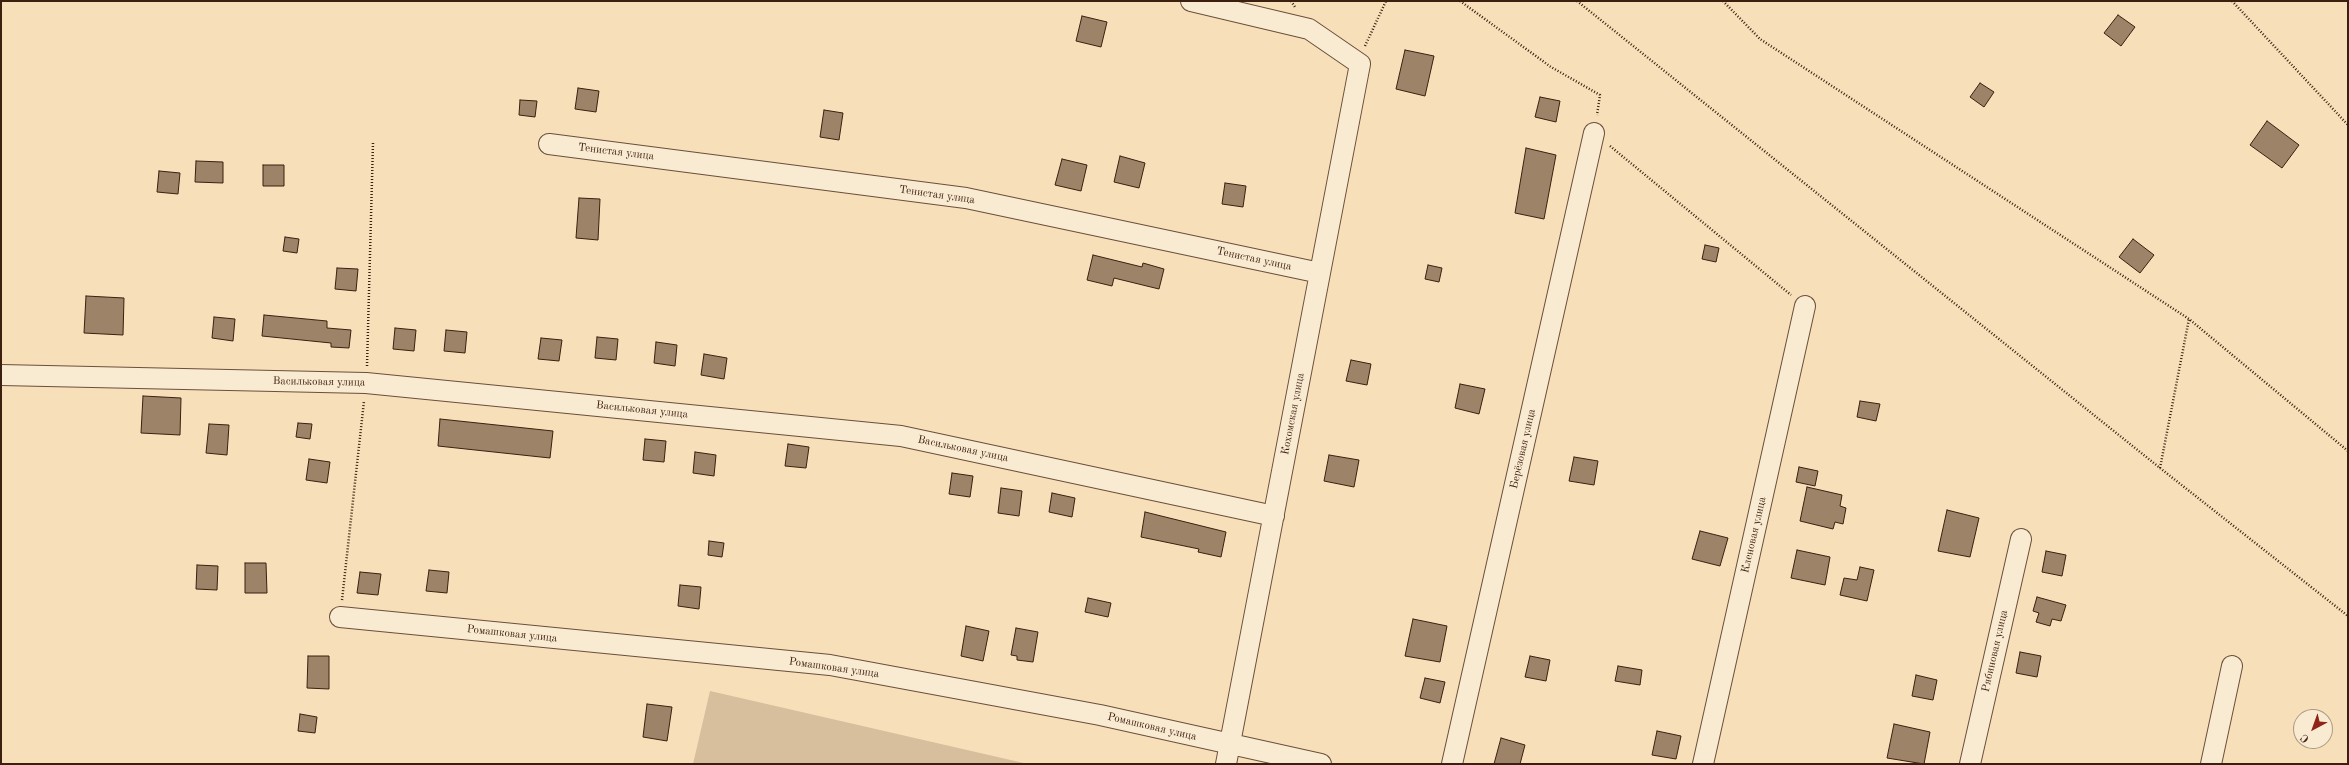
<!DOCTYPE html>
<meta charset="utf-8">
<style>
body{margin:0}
#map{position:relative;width:2349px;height:765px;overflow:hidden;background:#f6dfb9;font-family:"Old Standard TT",serif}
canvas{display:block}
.frame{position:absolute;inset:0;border:2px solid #3d1f0f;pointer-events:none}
.north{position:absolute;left:2293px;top:709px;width:40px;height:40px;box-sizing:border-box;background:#f9ead2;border:1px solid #ae9984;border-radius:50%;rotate:221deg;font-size:11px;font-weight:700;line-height:16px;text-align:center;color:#3d1f0f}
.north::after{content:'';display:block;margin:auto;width:14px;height:18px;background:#8f2418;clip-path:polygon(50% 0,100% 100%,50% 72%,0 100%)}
</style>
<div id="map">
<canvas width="2349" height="765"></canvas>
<div class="frame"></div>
<div class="north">С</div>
</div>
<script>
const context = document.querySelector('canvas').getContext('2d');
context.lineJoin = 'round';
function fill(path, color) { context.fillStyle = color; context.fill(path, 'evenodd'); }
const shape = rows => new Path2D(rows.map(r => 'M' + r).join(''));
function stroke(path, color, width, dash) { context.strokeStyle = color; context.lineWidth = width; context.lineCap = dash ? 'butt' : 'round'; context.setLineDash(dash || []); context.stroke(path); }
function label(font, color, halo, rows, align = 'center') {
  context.font = font + ' "Old Standard TT",serif'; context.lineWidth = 4; context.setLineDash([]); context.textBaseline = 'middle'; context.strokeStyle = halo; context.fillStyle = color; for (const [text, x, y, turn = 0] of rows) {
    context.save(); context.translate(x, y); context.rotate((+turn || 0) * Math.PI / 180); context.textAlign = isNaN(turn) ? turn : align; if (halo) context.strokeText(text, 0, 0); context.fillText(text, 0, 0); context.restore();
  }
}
fill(shape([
 [710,691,1028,764,693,764]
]), '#d7be9c');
const building = shape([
 [2118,15,2135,27,2121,46,2104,33,2118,15],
 [1082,16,1107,22,1101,47,1076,41,1082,16],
 [1405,50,1434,56,1425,96,1396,89,1405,50],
 [1980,83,1994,92,1984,107,1970,97,1980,83],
 [578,88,599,91,596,112,575,109,578,88],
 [1540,97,1560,101,1556,122,1535,117,1540,97],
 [520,100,537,101,535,117,519,115,520,100],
 [824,110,843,113,839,140,820,137,824,110],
 [2267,121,2299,145,2282,168,2250,145,2267,121],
 [1526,148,1556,155,1544,219,1515,213,1526,148],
 [1120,156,1145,163,1139,188,1114,182,1120,156],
 [1062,159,1087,165,1081,191,1055,185,1062,159],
 [196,161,223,162,223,183,195,182,196,161],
 [263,165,284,165,284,186,263,186,263,165],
 [159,171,180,173,178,194,157,192,159,171],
 [1225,183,1246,186,1243,207,1222,204,1225,183],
 [579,198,600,199,598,240,576,238,579,198],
 [285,237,299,239,297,253,283,251,285,237],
 [2133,239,2154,255,2140,273,2119,257,2133,239],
 [1705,245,1719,248,1716,262,1702,259,1705,245],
 [1093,255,1142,267,1143,263,1164,269,1159,289,1114,278,1112,286,1087,280,1093,255],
 [1428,265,1442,268,1439,282,1425,279,1428,265],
 [337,268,358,269,356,291,335,289,337,268],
 [86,296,124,298,123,335,84,333,86,296],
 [264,315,327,321,327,328,351,330,349,348,331,347,331,343,262,336,264,315],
 [214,317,235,319,233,341,212,338,214,317],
 [395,328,416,330,414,351,393,349,395,328],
 [446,330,467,332,465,353,444,351,446,330],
 [597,337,618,339,616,360,595,358,597,337],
 [541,338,562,340,559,361,538,359,541,338],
 [656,342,677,345,675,366,654,363,656,342],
 [704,354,727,358,724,379,701,375,704,354],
 [1351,360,1371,364,1367,385,1346,381,1351,360],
 [1460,384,1485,389,1479,414,1455,408,1460,384],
 [143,396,181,398,180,435,141,433,143,396],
 [1860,401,1880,404,1876,421,1857,417,1860,401],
 [440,419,553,431,550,458,438,446,440,419],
 [298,423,312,424,310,439,296,437,298,423],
 [209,424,229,425,227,455,206,453,209,424],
 [645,439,666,441,664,462,643,460,645,439],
 [788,444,809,447,806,468,785,466,788,444],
 [695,452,716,455,714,476,693,473,695,452],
 [1329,455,1359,460,1354,487,1324,481,1329,455],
 [1574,457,1598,461,1594,485,1569,481,1574,457],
 [309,459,330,462,327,483,306,480,309,459],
 [1799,467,1818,471,1815,486,1796,482,1799,467],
 [952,473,973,476,970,497,949,494,952,473],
 [1807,487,1842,495,1840,506,1846,508,1843,524,1835,522,1833,529,1800,521,1807,487],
 [1001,488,1022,491,1019,516,998,513,1001,488],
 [1052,493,1075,498,1072,517,1049,512,1052,493],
 [1947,510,1979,518,1970,557,1938,551,1947,510],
 [1145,512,1226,532,1221,557,1198,552,1199,549,1141,537,1145,512],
 [1700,531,1728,538,1720,566,1692,559,1700,531],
 [709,541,724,543,722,557,708,555,709,541],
 [1797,550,1830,557,1825,585,1791,578,1797,550],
 [2046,551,2066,555,2062,576,2042,572,2046,551],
 [245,563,266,563,267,593,245,593,245,563],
 [197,565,218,566,217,590,196,589,197,565],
 [1860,567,1874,570,1867,601,1840,595,1844,578,1857,580,1860,567],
 [429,570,449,572,447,593,426,591,429,570],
 [360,572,381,574,378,595,357,593,360,572],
 [680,585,701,587,699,609,678,606,680,585],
 [2037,597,2066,605,2061,621,2052,619,2050,626,2036,622,2039,613,2033,611,2037,597],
 [1088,598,1111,603,1108,617,1085,612,1088,598],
 [1413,619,1447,626,1440,662,1405,656,1413,619],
 [966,626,989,631,983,661,961,656,966,626],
 [1016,628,1038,632,1033,662,1017,660,1017,656,1011,655,1016,628],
 [2020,652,2041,656,2037,677,2016,673,2020,652],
 [308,656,329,656,329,689,307,688,308,656],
 [1530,656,1550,660,1546,681,1525,677,1530,656],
 [1618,666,1642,670,1640,685,1615,681,1618,666],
 [1916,675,1937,680,1933,700,1912,696,1916,675],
 [1425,678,1445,682,1440,703,1420,698,1425,678],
 [647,704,672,707,667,741,643,737,647,704],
 [300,714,317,717,315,733,298,731,300,714],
 [1894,724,1930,732,1924,764,1887,758,1894,724],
 [1657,731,1681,736,1676,759,1652,755,1657,731],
 [1501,738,1525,745,1520,764,1494,764,1501,738]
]);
fill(building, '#9d8367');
stroke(building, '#3d1f0f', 1);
const minor = shape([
 [1191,1,1309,29,1360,64,1226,764],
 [549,144,966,198,1320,273],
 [1,375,366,383,901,436,1274,516],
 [340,617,830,665,1100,715,1321,764],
 [1452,764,1594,133],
 [1703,764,1805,306],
 [1970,764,2021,539],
 [2211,764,2232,666]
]);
stroke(minor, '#6b4f3a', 22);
stroke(shape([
 [1291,1,1295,7],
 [1460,1,1551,67,1600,95,1597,115],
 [1577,1,2160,468,2348,616],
 [1723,1,1760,39,2189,319,2348,451],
 [2232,1,2348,125],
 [1365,46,1386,1],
 [1610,146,1791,295],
 [367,366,373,143],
 [2160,468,2189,319],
 [342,600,364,401]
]), '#3d1f0f', 2.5, [1, 2]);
stroke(minor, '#f9ead2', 20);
label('11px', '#3d1f0f', '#f9ead2', [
 ["Тенистая улица",616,152,7],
 ["Тенистая улица",937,195,8],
 ["Тенистая улица",1254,259,12],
 ["Васильковая улица",319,382,1],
 ["Васильковая улица",642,410,6],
 ["Кохомская улица",1293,414,-79],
 ["Васильковая улица",963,449,12],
 ["Берёзовая улица",1523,449,-77],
 ["Кленовая улица",1754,535,-77],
 ["Ромашковая улица",512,634,6],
 ["Рябиновая улица",1995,651,-77],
 ["Ромашковая улица",834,668,8],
 ["Ромашковая улица",1152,727,13]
]);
</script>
